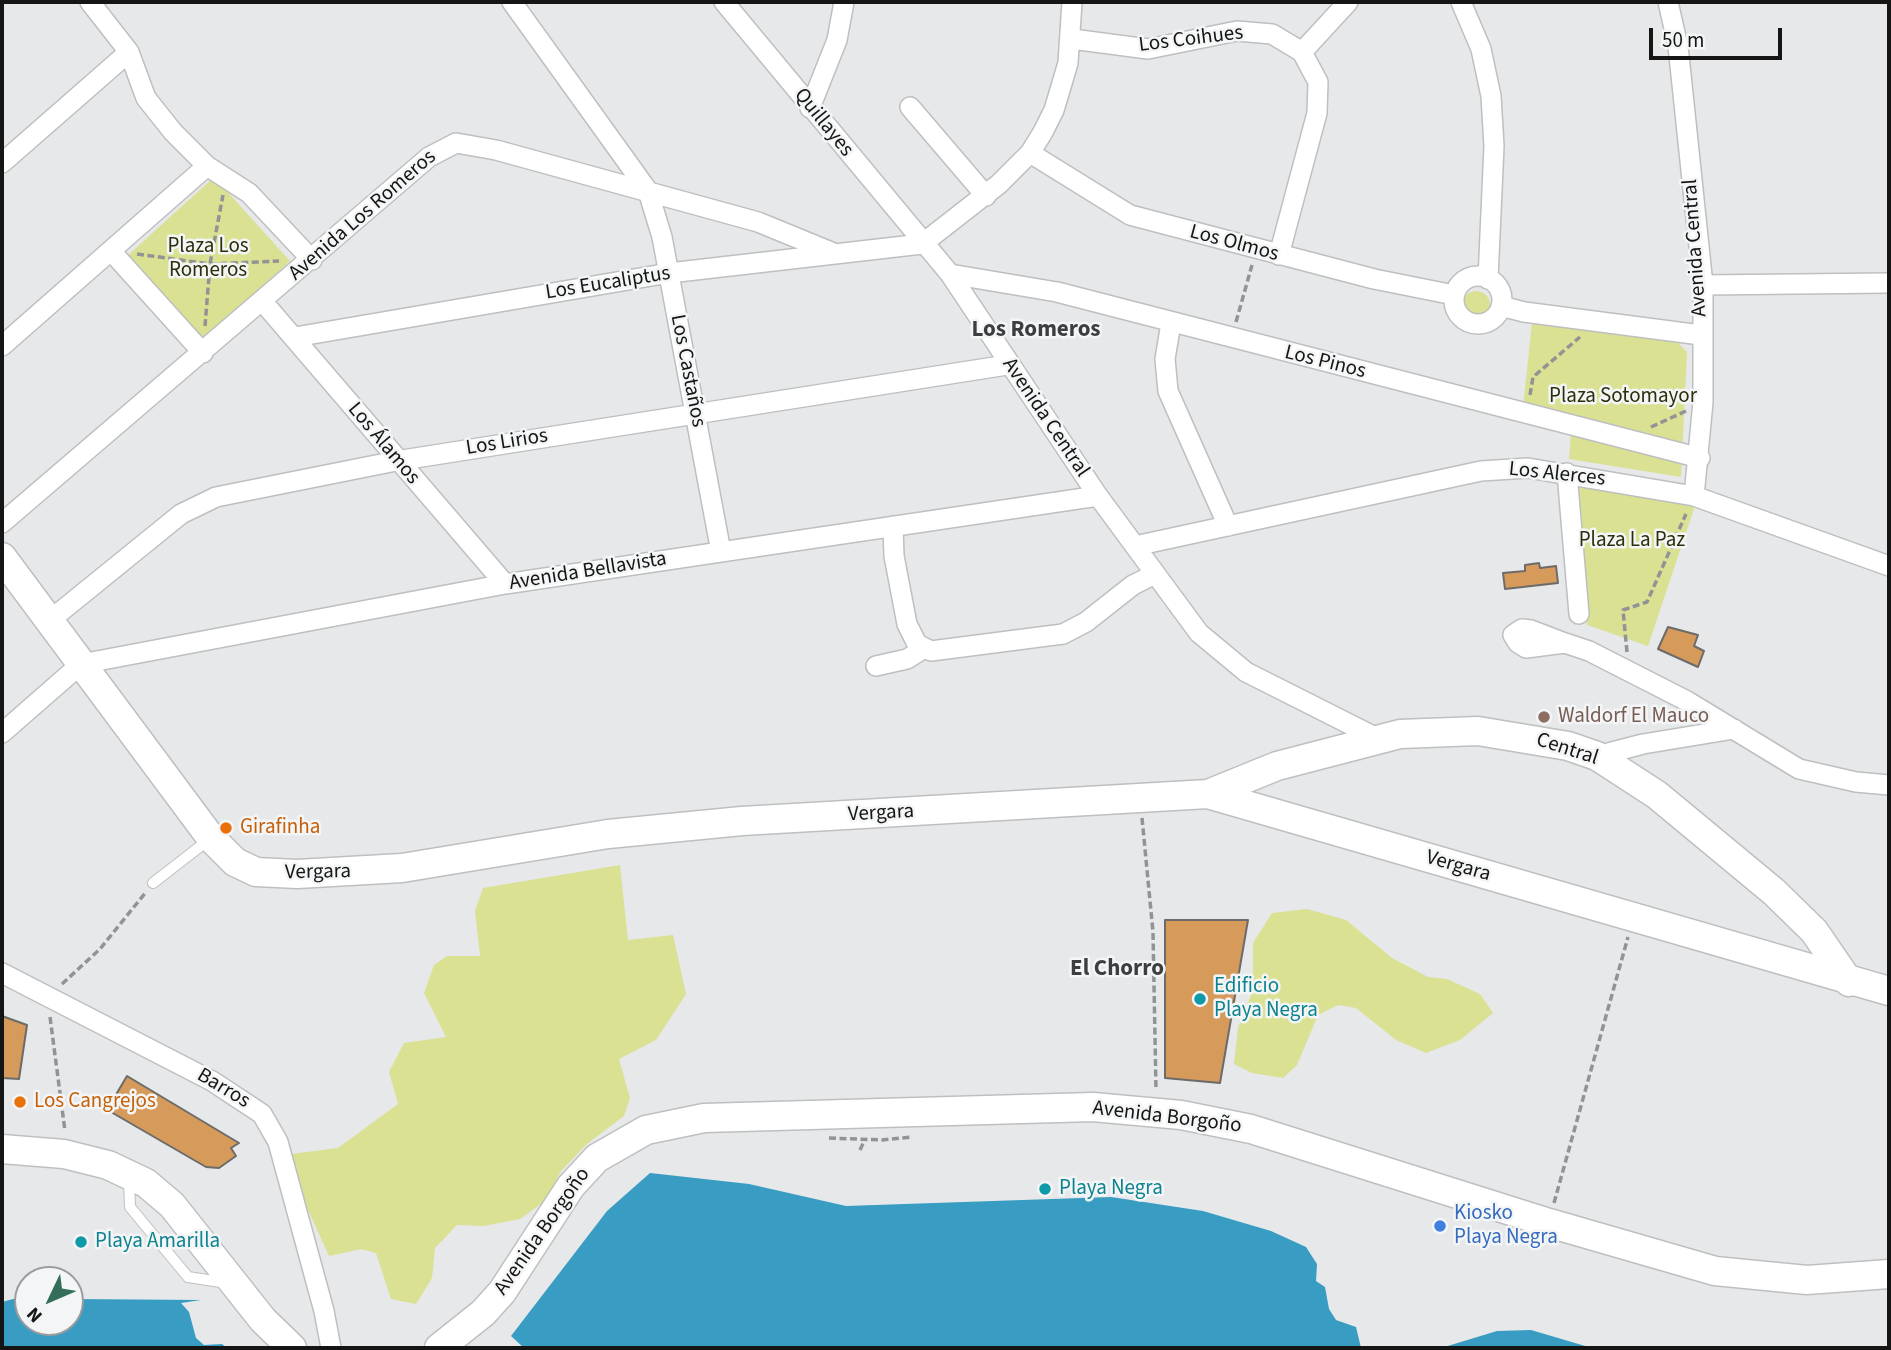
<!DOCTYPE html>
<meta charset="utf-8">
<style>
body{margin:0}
#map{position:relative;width:1891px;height:1350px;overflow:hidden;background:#e6e8e9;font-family:"Source Sans 3",sans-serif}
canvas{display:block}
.frame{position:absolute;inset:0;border:4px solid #151515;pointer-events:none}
.north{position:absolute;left:14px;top:1266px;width:70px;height:70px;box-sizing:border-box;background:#f4f5f6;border:2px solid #9b9b9c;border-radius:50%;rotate:226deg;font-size:19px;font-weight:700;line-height:28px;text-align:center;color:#151515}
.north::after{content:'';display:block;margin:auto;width:24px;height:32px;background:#346e58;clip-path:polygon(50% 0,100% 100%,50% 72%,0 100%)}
.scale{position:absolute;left:1649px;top:28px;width:133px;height:32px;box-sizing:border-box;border:4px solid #151515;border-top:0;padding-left:9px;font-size:21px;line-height:24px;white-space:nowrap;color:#151515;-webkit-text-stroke:5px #f4f5f6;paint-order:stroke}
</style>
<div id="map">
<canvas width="1891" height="1350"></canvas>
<div class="frame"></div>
<div class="north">N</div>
<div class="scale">50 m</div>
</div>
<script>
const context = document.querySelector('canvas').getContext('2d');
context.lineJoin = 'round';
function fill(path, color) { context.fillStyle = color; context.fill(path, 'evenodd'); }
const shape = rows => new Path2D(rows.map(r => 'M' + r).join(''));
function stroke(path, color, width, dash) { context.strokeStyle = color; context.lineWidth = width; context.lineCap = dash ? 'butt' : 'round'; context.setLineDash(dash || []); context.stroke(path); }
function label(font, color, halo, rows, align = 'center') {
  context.font = font + ' "Source Sans 3",sans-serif'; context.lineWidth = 5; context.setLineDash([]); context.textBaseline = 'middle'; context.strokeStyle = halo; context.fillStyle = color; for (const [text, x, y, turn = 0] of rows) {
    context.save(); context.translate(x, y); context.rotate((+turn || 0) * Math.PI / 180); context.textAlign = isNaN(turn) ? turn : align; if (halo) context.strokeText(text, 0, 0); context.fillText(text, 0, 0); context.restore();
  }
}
fill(shape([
 [214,177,290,261,201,342,125,258],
 '1462 305a14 14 0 1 1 28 0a14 14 0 1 1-28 0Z',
 [1532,323,1676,341,1687,352,1681,477,1569,459,1571,433,1523,407],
 [1579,481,1696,503,1648,646,1587,625],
 [620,865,628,940,673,935,686,994,656,1040,619,1059,630,1098,624,1116,587,1144,561,1171,545,1201,520,1219,484,1226,457,1225,435,1248,432,1278,416,1304,391,1299,376,1253,361,1249,329,1256,283,1155,338,1148,398,1104,389,1072,404,1043,446,1037,424,993,434,965,447,956,480,956,475,911,483,888],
 [1307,909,1346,920,1392,958,1428,977,1447,979,1480,994,1493,1013,1460,1040,1426,1053,1396,1040,1356,1008,1338,1005,1318,1015,1297,1065,1283,1078,1252,1073,1234,1064,1238,1028,1253,990,1253,943,1272,913]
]), '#dae193');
fill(shape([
 [650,1173,749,1184,846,1206,1111,1197,1203,1211,1271,1231,1306,1247,1317,1264,1316,1281,1325,1287,1329,1309,1336,1320,1356,1327,1361,1348,524,1348,511,1336,607,1211],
 [13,1299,28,1299,28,1322,70,1322,70,1299,201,1300,181,1303,189,1312,196,1338,204,1345,222,1344,227,1348,2,1348,2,1302],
 [1531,1330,1592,1348,1441,1348,1497,1331]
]), '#389cc3');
const building = shape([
 [1539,563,1540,568,1556,566,1558,583,1505,589,1503,573,1525,571,1525,565,1539,563],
 [1668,627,1698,635,1694,646,1704,651,1698,667,1658,649,1668,627],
 [1165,920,1248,920,1220,1083,1165,1078,1165,920],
 [2,1016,27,1025,19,1079,2,1078,2,1016],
 [127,1076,239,1143,231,1148,236,1156,219,1168,206,1167,111,1112,111,1103,127,1076]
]);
fill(building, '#d69b5b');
stroke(building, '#6c6b6a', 2);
const lane = shape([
 [153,883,211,838],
 [129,1180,130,1207,188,1277,227,1283]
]);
const street = shape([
 [90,2,129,52,146,98,173,132,207,166,249,193,312,260],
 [512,2,648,191,662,237,721,552],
 [724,2,950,274,1098,496,1199,633,1246,672,1377,738],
 [1461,2,1481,49,1491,96,1494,146,1488,279],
 [1668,2,1678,46,1703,285,1703,402,1694,496],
 [1072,39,1148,49,1237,31,1272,34,1302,52,1318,82,1317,113,1279,255],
 [1302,52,1348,2],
 [910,107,986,196],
 [810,108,837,40,844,2],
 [1030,153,1130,215,1374,279,1454,295],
 [2,163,129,52],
 [111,251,203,353],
 [950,274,1057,292,1700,458],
 '1454 300a24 24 0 1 1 48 0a24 24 0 1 1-48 0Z',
 [1703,285,1889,283],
 [263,302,505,584],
 [1501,306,1524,312,1701,335],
 [1171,323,1165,359,1168,391,1228,526],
 [295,337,669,273,922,244,999,184,1030,153,1043,132,1054,110,1068,63,1072,2],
 [2,346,207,166],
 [1567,473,1579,614],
 [2,523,429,157,456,143,496,150,758,222,836,254],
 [893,526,894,556,907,624,917,644,931,651,1063,634,1086,622,1133,585,1155,574],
 [1135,546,1481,471,1528,468,1694,496,1889,566],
 [49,621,181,514,216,497,396,461,1007,365],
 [1522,629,1531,630,1565,643,1526,648,1518,643,1513,635,1522,629],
 [1565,643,1589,651,1687,701,1799,769,1856,782,1889,785],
 [876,666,907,659,923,649],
 [2,733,81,664,505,584,1098,496],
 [1597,756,1643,744,1734,729],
 [2,973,212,1081,262,1114,278,1142,324,1311,331,1348]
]);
const secondary = shape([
 [2,557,211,838,235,862,256,872,297,874,402,868,608,834,742,821,1208,794,1889,991],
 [1208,794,1277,766,1400,734,1478,731,1568,746,1597,756,1657,795,1774,892,1814,931,1849,982],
 [2,1149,64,1154,108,1165,146,1183,172,1205,263,1320,292,1348],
 [439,1348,483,1313,502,1292,571,1186,597,1158,646,1130,704,1118,1093,1107,1181,1115,1251,1129,1549,1223,1715,1271,1807,1280,1889,1274]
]);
stroke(lane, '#bebfc0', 12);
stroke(street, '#bebfc0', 22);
stroke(secondary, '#bebfc0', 31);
stroke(shape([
 [137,254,210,264,279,261],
 [1236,322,1252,265],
 [205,326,210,264,223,195],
 [1530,395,1533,377,1580,337],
 [1651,427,1686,411],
 [1627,652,1623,610,1647,602,1686,514],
 [1142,818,1153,932,1156,1090],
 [62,984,100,949,146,892],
 [50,1017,65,1131],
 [829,1138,882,1140,912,1137],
 [860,1150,865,1139],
 [1554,1203,1628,937]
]), '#929394', 3.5, [7, 3.5]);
stroke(lane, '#fff', 10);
stroke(street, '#fff', 19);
stroke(secondary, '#fff', 28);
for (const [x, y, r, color] of [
 [1544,717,7,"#8d6e63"],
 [226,828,7,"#e8710a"],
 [1200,999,7,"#0f9aa8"],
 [20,1102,7,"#e8710a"],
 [1045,1189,7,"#0f9aa8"],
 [1440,1226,7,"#3f7fe0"],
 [81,1242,7,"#0f9aa8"]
]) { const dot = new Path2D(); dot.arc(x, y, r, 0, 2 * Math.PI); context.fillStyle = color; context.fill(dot); stroke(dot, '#f4f5f6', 2.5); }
label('21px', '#151515', '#f4f5f6', [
 ["Los Coihues",1191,40,-7],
 ["Quillayes",823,123,51],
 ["Avenida Los Romeros",363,216,-41],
 ["Los Olmos",1234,244,15],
 ["Avenida Central",1696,248,-94],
 ["Los Eucaliptus",608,284,-9],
 ["Los Pinos",1325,363,14],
 ["Los Castaños",687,371,79],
 ["Avenida Central",1045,418,56],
 ["Los Lirios",507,443,-9],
 ["Los Álamos",383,444,50],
 ["Los Alerces",1557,475,6],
 ["Avenida Bellavista",588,572,-9],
 ["Central",1567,750,18],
 ["Vergara",881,814,-3],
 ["Vergara",1458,867,16],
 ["Vergara",318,873,-1],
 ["Barros",223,1089,31],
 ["Avenida Borgoño",1167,1118,7],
 ["Avenida Borgoño",543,1232,-55]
]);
label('21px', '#2c2f0a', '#f4f5f6', [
 ["Plaza Los",208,247],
 ["Romeros",208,271],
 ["Plaza Sotomayor",1623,397],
 ["Plaza La Paz",1632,541]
]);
label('21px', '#785e54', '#f4f5f6', [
 ["Waldorf El Mauco",1558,717]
], 'left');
label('21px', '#c56008', '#f4f5f6', [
 ["Girafinha",240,828],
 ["Los Cangrejos",34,1102]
], 'left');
label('21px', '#0d838f', '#f4f5f6', [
 ["Edificio",1214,987],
 ["Playa Negra",1214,1011],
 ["Playa Negra",1059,1189],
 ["Playa Amarilla",95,1242]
], 'left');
label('21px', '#366cbe', '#f4f5f6', [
 ["Kiosko",1454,1214],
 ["Playa Negra",1454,1238]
], 'left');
label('bold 23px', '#3d3e3f', '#f4f5f6', [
 ["Los Romeros",1036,331],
 ["El Chorro",1117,970]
]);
</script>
